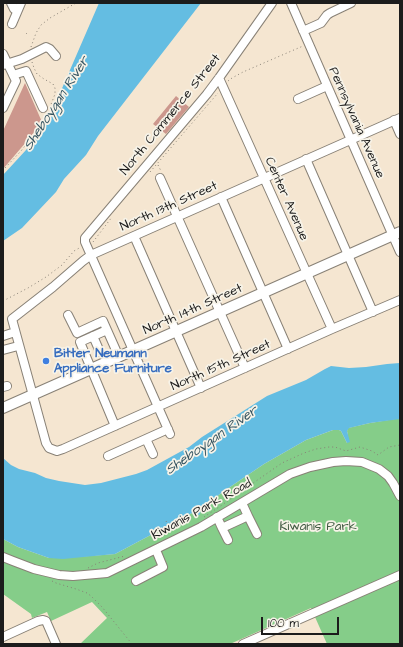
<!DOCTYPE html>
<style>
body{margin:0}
#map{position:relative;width:403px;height:647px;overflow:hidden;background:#f5e6d1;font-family:"Architects Daughter",sans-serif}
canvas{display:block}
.frame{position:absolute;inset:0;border:4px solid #1c1c1c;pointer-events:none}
.scale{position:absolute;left:261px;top:617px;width:78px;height:18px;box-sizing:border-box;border:2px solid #1c1c1c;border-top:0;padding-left:5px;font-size:12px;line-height:14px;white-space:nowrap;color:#1c1c1c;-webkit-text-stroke:3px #f7f3e8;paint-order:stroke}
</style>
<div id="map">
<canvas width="403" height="647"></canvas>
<div class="frame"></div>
<div class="scale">100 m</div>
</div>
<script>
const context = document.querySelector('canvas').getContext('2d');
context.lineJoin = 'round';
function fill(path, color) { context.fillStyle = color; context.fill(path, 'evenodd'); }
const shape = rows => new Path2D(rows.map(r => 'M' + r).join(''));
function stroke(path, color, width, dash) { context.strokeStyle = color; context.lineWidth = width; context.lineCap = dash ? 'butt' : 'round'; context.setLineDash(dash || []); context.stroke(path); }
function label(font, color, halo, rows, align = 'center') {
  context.font = font + ' "Architects Daughter",sans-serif'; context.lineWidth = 3.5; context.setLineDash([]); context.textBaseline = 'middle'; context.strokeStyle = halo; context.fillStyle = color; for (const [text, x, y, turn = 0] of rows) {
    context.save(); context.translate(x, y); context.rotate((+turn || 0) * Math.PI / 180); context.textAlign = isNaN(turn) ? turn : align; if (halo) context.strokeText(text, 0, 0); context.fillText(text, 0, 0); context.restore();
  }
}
fill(shape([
 [395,419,400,419,400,644,327,644,311,608,230,644,80,644,107,618,92,602,51,621,47,612,32,618,31,614,3,594,3,539,18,547,49,558,89,556,115,554,192,513,199,515,201,508,224,491,264,464,306,440,333,430,339,430,341,431,347,443,348,436,347,431,348,428,370,423]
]), '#85cd89');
fill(shape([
 [99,3,201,3,98,136,86,155,64,179,56,192,22,228,3,241,3,175,26,150,47,123],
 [400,363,400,419,370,423,349,428,347,431,350,442,347,443,341,431,339,430,333,430,306,440,264,464,224,491,201,508,200,514,199,515,192,513,115,554,63,559,49,558,18,547,3,539,3,458,11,465,19,469,35,473,46,478,59,481,85,485,101,483,136,474,147,470,189,447,202,437,267,396,306,380,325,369,331,366,349,368,366,367,387,364]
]), '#64bde2');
fill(shape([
 [25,83,42,122,27,141,3,169,3,131],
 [176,96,189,107,166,134,153,124]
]), '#cc978d');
const minor = shape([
 [11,3,14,9,17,11],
 [291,3,400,252],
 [12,24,21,3],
 [303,31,321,23,327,15,330,13,351,3],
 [3,54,16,81,3,108],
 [3,65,22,59,46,47,50,49,56,56],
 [13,75,26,71,43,108],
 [219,78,332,329],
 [298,99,327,86],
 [400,118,91,255,83,261,53,287,12,319,46,443,49,448,57,451,63,449,332,329,400,300],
 [394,120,400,134],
 [306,159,373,312],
 [160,178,245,368],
 [221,197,288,349],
 [134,236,201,388],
 [68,315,77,333,103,321,107,330],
 [3,336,15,332],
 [93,336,100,352],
 [3,350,18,346],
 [3,387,7,386],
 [115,426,80,342,107,330,119,357],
 [170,434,85,242,85,238,207,94,219,78,272,3],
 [146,439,153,454],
 [108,456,168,429],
 [248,516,257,534],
 [217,517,222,528,248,516,242,503],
 [222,528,228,540],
 [3,557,13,561,34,569,59,575,73,576,107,573,201,527,290,474,310,467,333,462,346,461,362,462,379,469,388,476,393,483,400,496],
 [136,581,163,567,156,550],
 [3,637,38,621,43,620,46,621,56,644],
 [243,644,400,575]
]);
const major = shape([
 [3,408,400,232]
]);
stroke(minor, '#888176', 10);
stroke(major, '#888176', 12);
stroke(shape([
 [26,34,27,33],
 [31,47,36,33,41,25,50,18,76,3],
 [32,62,34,68,37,74,44,79,53,84,55,88,55,94,50,107],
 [228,81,232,78,243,72,303,46],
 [158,165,161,171],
 [5,168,21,151,43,123,47,114],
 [150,172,218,93],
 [93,242,112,217],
 [3,301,28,288,46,277,62,265,74,251,81,247],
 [204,517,222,505,236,495,282,463,304,453,316,449,329,447,335,447,346,451,360,447,372,451,378,455,389,447,400,445],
 [166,521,170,528],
 [88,568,98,563,125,556],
 [52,581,56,583,76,589,87,593,91,596,102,607,132,644]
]), '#888176', 1, [1, 3]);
stroke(minor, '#fff', 8);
stroke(major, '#fff', 10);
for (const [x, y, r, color] of [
 [46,361,4,"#3f7fe0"]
]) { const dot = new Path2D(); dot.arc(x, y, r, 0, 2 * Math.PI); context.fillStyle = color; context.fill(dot); stroke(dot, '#f7f3e8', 1.5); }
label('13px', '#1c1c1c', '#f7f3e8', [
 ["North Commerce Street",171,115,-51],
 ["Pennsylvania Avenue",356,123,66],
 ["Center Avenue",286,199,66],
 ["North 13th Street",169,207,-24],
 ["North 14th Street",193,310,-24],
 ["North 15th Street",221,366,-24],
 ["Kiwanis Park Road",202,510,-29]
]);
label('bold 13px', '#366cbe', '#f7f3e8', [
 ["Bitter Neumann",54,354],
 ["Appliance Furniture",54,369]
], 'left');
label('13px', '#415a42', '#f7f3e8', [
 ["Kiwanis Park",318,527]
]);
label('italic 14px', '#355461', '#f7f3e8', [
 ["Sheboygan River",57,104,-57],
 ["Sheboygan River",212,441,-35]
]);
</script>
